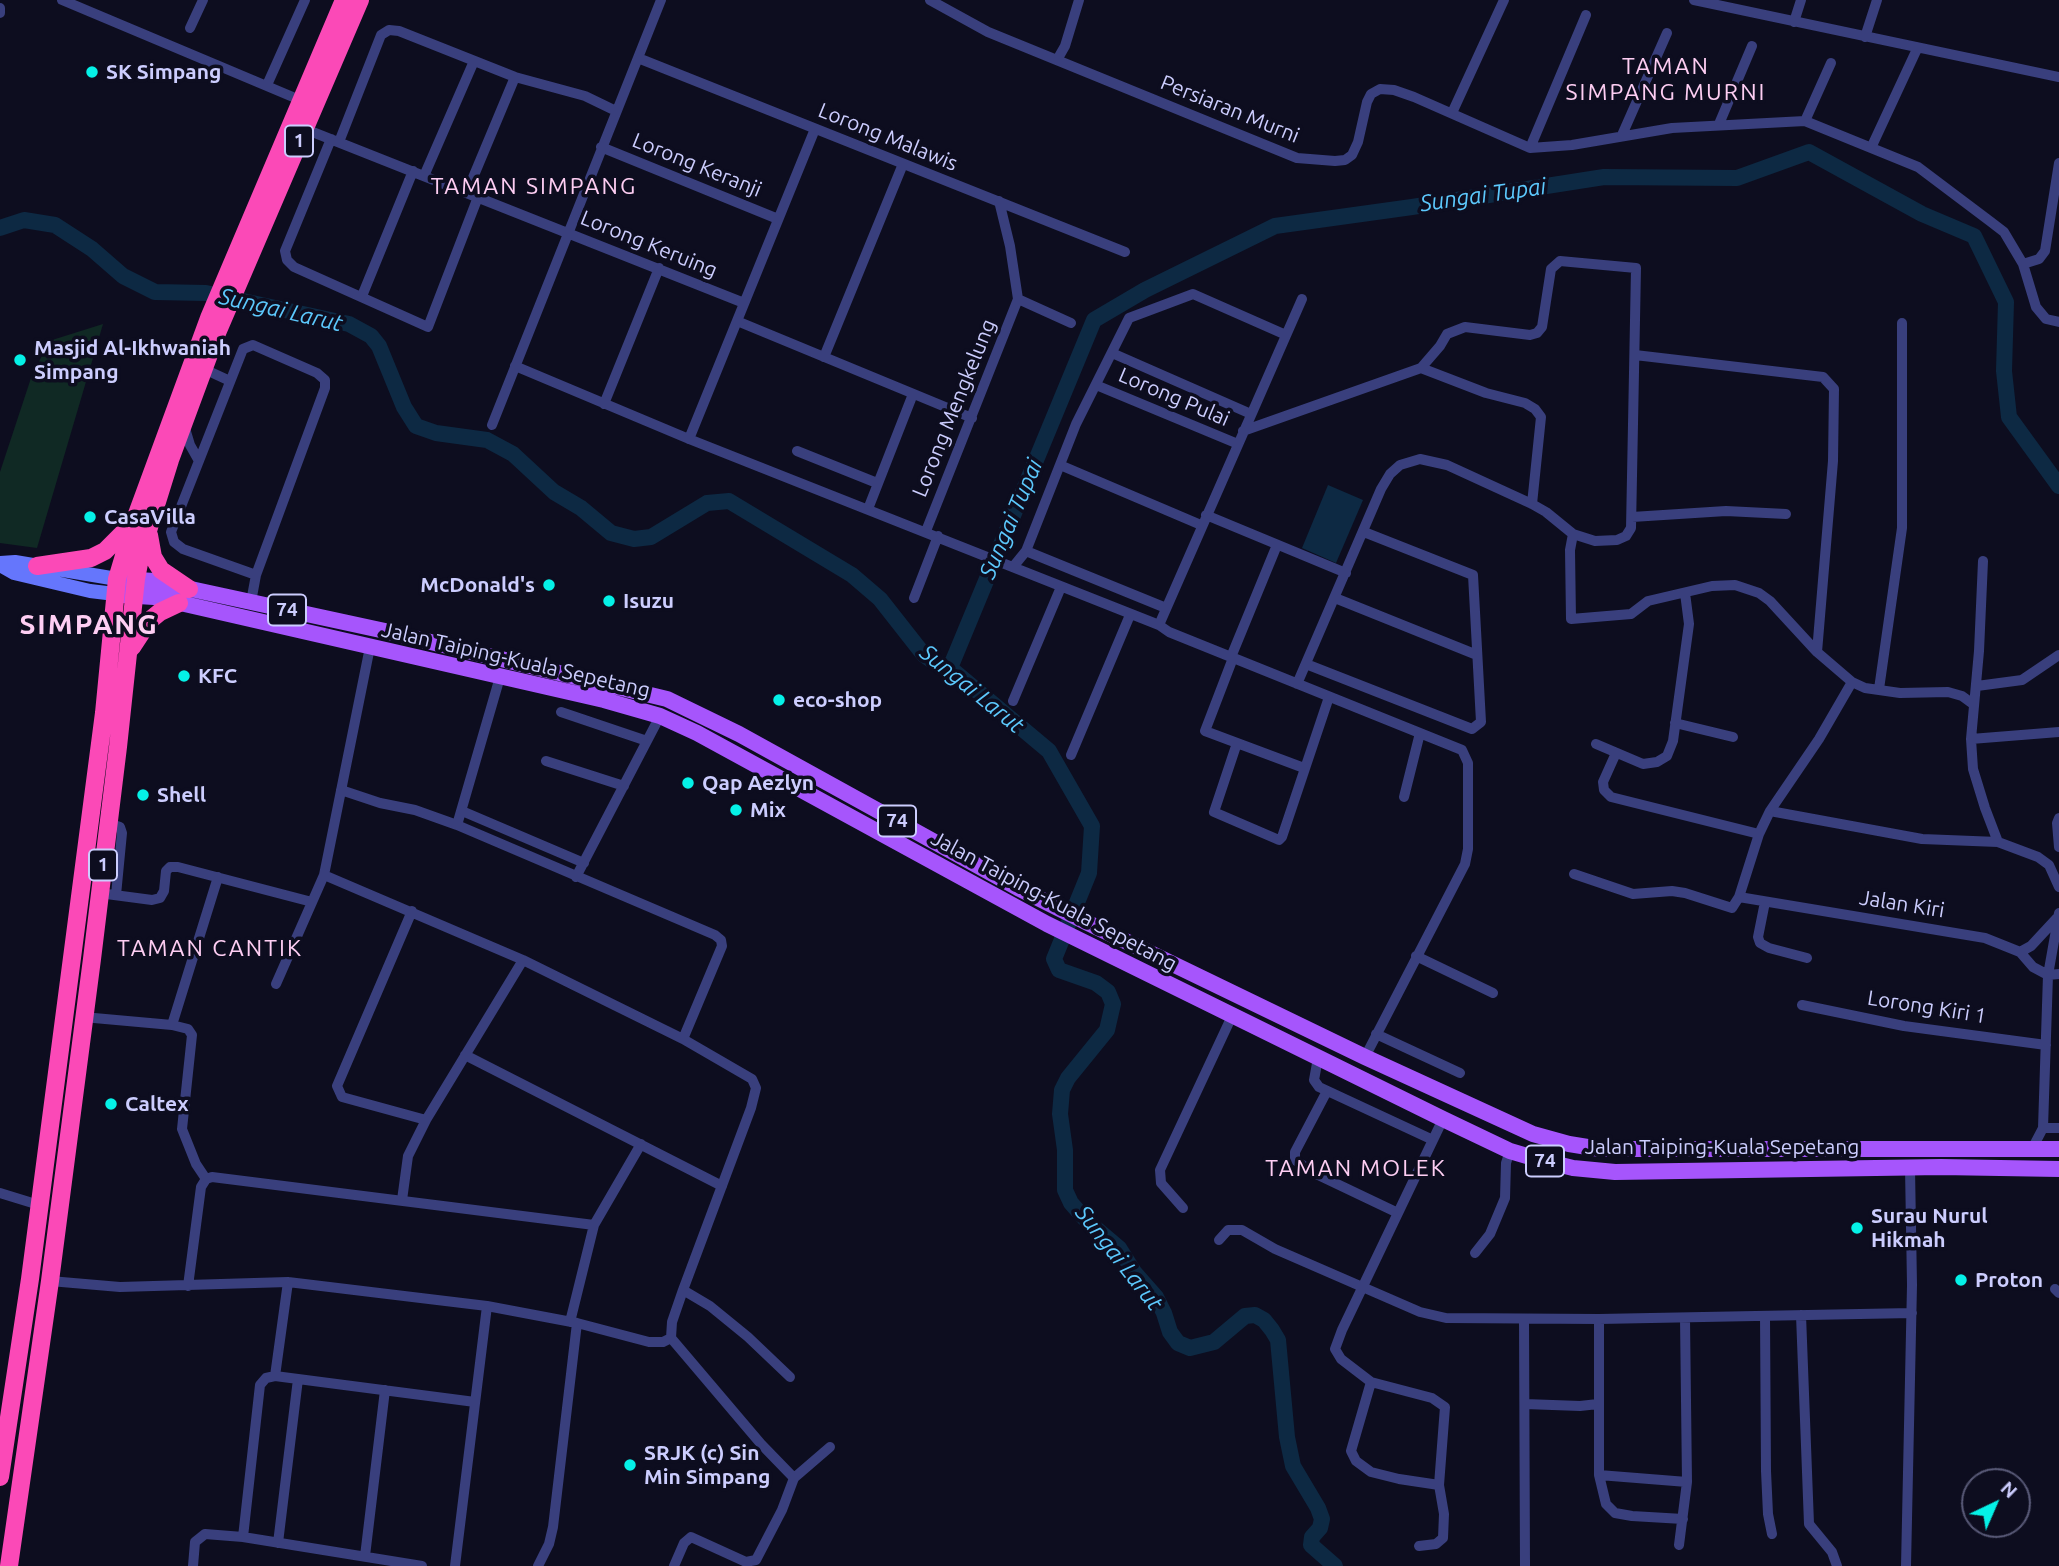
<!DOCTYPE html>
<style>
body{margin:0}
#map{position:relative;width:2059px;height:1566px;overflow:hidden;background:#0d0d1f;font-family:Ubuntu,sans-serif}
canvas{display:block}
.north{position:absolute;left:1961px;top:1468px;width:70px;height:70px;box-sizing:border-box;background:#0d0d1f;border:2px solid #595a78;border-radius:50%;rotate:44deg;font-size:19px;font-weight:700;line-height:28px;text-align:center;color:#cccdfe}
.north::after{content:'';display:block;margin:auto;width:24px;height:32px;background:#05f1e7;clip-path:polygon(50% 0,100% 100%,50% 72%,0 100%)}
</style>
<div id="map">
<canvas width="2059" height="1566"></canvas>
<div class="north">N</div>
</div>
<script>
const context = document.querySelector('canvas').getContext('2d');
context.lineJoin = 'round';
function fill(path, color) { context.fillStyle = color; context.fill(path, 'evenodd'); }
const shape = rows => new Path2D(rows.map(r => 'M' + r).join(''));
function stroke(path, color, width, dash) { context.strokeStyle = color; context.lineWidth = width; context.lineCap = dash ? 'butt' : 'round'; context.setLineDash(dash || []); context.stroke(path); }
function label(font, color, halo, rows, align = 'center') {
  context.font = font + ' Ubuntu,sans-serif'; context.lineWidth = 7; context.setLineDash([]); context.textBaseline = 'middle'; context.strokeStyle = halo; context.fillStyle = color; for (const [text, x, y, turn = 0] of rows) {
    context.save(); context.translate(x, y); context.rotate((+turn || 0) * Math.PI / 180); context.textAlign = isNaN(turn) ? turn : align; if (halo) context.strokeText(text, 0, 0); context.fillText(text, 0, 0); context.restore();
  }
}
fill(shape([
 [103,324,37,548,0,543,0,472,31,378,49,341]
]), '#102924');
fill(shape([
 [1328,485,1363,500,1336,563,1302,548]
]), '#0d2943');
stroke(shape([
 [0,228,24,220,55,225,92,249,123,276,155,292,206,293,349,324,371,336,379,346,404,407,416,426,436,433,487,440,513,454,554,492,581,508,611,533,634,539,651,537,707,503,729,501,852,575,880,599,924,655,934,662,950,668,1049,751,1092,826,1089,873,1054,959,1059,970,1096,983,1108,992,1113,1004,1107,1030,1068,1078,1062,1090,1060,1114,1065,1150,1065,1190,1071,1203,1086,1220,1119,1248,1134,1272,1156,1297,1164,1313,1170,1332,1178,1343,1190,1348,1214,1342,1245,1316,1255,1315,1264,1320,1272,1330,1278,1340,1287,1437,1293,1466,1318,1508,1322,1519,1320,1528,1312,1537,1311,1545,1335,1566],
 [950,668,1094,320,1145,290,1275,226,1412,207,1604,177,1737,178,1809,152,1922,214,1974,236,2006,302,2004,371,2009,417,2059,486]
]), '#0d2943', 16);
stroke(shape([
 [62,0,300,100],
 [930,0,988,32,1297,158,1335,161,1345,160,1352,155,1358,142,1367,102,1371,94,1380,89,1394,90,1414,97,1530,148,1572,145,1672,128,1805,121,1918,167,1991,222,2004,232,2023,264,2036,307,2046,319,2059,322],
 [1694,0,2059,77],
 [0,8,0,13],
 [1794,22,1801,0],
 [190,28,203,0],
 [1865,37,1877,0],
 [638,58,1125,252],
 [1057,60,1065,46,1079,0],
 [267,85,305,0],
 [1452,113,1504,0],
 [1805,121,1831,63],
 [1719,124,1752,46],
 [305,129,744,303],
 [1622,135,1667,33],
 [331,139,285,251,287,260,294,267,428,327,478,197],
 [339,142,381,35,389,30,399,31,515,77,585,96,616,111],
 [601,147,778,219],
 [1530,148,1586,15],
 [1871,148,1917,49],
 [424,176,474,61],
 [467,192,515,77],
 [2023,264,2039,259,2045,251,2059,163],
 [362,296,413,171],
 [1018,299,1071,323],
 [737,321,972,418],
 [1112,353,1251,414],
 [1635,355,1823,377,1834,389,1833,461,1817,652],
 [824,357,903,164],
 [515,366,689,439,1159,625,1169,632,1462,750,1468,763,1468,849,1465,864,1365,1057],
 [204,369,230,381],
 [1096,385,1238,444],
 [604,404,659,268],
 [184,425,190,445,199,461],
 [492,425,661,0],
 [1243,431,1421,368,1486,393,1525,403,1535,409,1541,417,1532,504],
 [689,439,815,129],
 [797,451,877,483],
 [1060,465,1201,525],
 [868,509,913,394],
 [1206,515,1346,573],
 [1632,517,1726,511,1786,514],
 [926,531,1018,299,1010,246,999,201],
 [1573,534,1570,550,1571,619,1631,614,1648,601,1712,586,1735,585,1759,593,1770,601,1817,652,1852,682,1865,688,1900,693,1948,692,1962,696,1973,704],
 [1026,551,1166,608],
 [1983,561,1979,651,1971,739,1973,769,1985,808,1998,842],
 [1013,567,1026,551,1076,424,1129,318,1193,294,1286,335],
 [914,598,938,536],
 [1335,598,1477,655],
 [251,602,256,575,325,388,325,380,317,373,253,345,243,349,171,532,174,542,183,549,256,575],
 [1159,625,1302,299],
 [1231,657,1277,545],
 [1233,658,1205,731,1304,768],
 [1306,664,1472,729,1481,722,1473,575,1364,532],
 [1297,684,1381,489,1390,474,1400,465,1420,459,1447,465,1532,504,1546,512,1573,534,1595,541,1617,540,1626,536,1631,528,1636,268,1560,261,1551,269,1542,327,1537,333,1530,335,1465,327,1447,334,1440,346,1421,368],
 [1977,686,2022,680,2059,655],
 [1879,689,1902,528,1902,323],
 [1013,701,1061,587],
 [561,712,647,741],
 [1675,723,1733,737],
 [1971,739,2059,732],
 [1237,743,1214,812,1279,840,1282,837,1329,697],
 [1596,744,1643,764,1657,762,1667,756,1673,741,1689,624,1685,593],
 [1616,753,1603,782,1604,790,1611,797,1759,834],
 [1071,755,1130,615],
 [546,761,624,786],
 [341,790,380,803,415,810,457,825,715,935,721,940,722,946,683,1039],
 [1404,797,1420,733],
 [462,811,584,863],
 [1770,811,1922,839,1998,842,2038,857,2049,865,2059,887],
 [2059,818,2057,823,2059,847],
 [108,823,120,827,122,833,116,895],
 [457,825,500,677],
 [1574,874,1633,894,1672,891,1685,893,1732,908,1739,897,1759,834,1770,811,1819,739,1852,682],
 [324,875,523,960,683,1039,752,1079,756,1088,751,1108,683,1290,672,1322,671,1338,761,1444,794,1478,830,1447],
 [576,877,660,716],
 [99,893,152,900,160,898,164,891,166,871,170,867,178,867,312,902],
 [1739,897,1985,938,2020,952,2033,967,2048,975,2059,974],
 [1765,902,1758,937,1760,943,1769,948,1807,958],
 [412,911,337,1086,342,1097,426,1120],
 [2020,952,2031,946,2057,918],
 [1416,956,1493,993],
 [276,984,324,875,370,647],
 [1802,1005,1904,1026,2046,1045],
 [83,1017,172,1025,188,1029,192,1035,182,1129,196,1164,206,1179],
 [172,1025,218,877],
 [1376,1034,1460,1073],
 [465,1055,722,1186],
 [1318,1058,1314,1080,1319,1087,1433,1140],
 [1327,1091,1295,1152,1295,1160,1314,1173,1398,1213],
 [2043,1128,2059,1128],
 [2032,1149,2043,1128,2048,975,2059,913],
 [0,1193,39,1205],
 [402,1200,408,1156,426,1120,523,960],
 [1183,1208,1161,1183,1160,1170,1232,1016],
 [1219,1240,1228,1230,1242,1230,1275,1249,1420,1312,1446,1318,1599,1319,1912,1313],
 [1475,1253,1490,1234,1505,1198,1506,1163,1510,1151],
 [50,1281,120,1287,288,1282,487,1306,577,1323,649,1342,663,1342,671,1338],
 [188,1286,201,1187,206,1179,212,1177,594,1225],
 [2055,1289,2059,1293],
 [683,1290,710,1306,748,1337,790,1377],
 [1801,1315,1809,1524,1832,1552,1837,1566],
 [1765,1316,1766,1471,1768,1514,1772,1534],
 [1524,1319,1525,1566],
 [1599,1319,1599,1475,1606,1504,1615,1513,1632,1516,1683,1519],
 [570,1322,594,1225,641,1144],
 [275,1376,475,1402],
 [1371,1382,1351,1451,1356,1461,1371,1472,1399,1479,1439,1485],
 [1525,1404,1580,1406,1598,1404],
 [1599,1475,1687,1482,1685,1318],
 [243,1537,260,1385,266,1378,275,1376,288,1282],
 [278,1543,298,1379],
 [1679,1545,1687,1482],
 [1419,1546,1436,1544,1443,1538,1444,1514,1439,1485,1445,1407,1432,1398,1371,1382,1341,1359,1335,1349,1342,1330,1443,1119],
 [365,1556,385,1390],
 [193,1566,195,1542,205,1534,243,1537,422,1566],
 [455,1566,487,1306],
 [538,1566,549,1544,553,1527,577,1323],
 [674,1566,684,1543,691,1537,746,1562,756,1560,782,1510,794,1478],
 [1906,1566,1912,1285,1910,1168]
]), '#393f7d', 10);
stroke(shape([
 [0,563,15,562,117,579],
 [0,565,14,573,90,591,115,594]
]), '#6576fc', 14);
stroke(shape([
 [123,579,154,581,385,631,667,699,739,734,1018,888,1088,923,1365,1057,1533,1134,1569,1144,1600,1149,2059,1149],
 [122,595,154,597,604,700,660,716,697,733,1047,924,1443,1119,1510,1151,1537,1159,1573,1168,1615,1172,1941,1167,2059,1169]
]), '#a655fc', 16);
stroke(shape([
 [149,535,153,557,161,570,189,589],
 [37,566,91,558,105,551,132,524],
 [132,647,149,621,160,612,179,603],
 [0,1477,30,1279,104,713,117,579,134,522,209,318,344,0],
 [9,1566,50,1281,92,959,118,747,136,579,141,553,170,460,217,333,360,0]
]), '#fb49b7', 18);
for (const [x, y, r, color] of [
 [92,72,7,"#05f1e7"],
 [20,360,7,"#05f1e7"],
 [90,517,7,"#05f1e7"],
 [549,585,7,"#05f1e7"],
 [609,601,7,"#05f1e7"],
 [184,676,7,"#05f1e7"],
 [779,700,7,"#05f1e7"],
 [688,783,7,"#05f1e7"],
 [143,795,7,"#05f1e7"],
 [736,810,7,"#05f1e7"],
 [111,1104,7,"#05f1e7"],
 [1857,1228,7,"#05f1e7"],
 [1961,1280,7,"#05f1e7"],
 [630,1465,7,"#05f1e7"]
]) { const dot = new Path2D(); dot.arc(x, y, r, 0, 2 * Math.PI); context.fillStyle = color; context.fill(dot); stroke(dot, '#0d0d1f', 2.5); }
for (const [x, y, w] of [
 [299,141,28],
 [287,610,38],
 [897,821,38],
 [103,865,28],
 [1545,1161,38]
]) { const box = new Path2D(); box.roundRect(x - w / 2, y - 15.5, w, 31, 5); context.fillStyle = '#0d0d1f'; context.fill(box); stroke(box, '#cccdfe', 2); }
label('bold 19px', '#cccdfe', null, [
 ["1",299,141],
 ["74",287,610],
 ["74",897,821],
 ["1",103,865],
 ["74",1545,1161]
]);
label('bold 21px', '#cccdfe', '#0d0d1f', [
 ["SK Simpang",106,72],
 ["Masjid Al-Ikhwaniah",34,348],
 ["Simpang",34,372],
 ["CasaVilla",104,517],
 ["McDonald's",535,585,"right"],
 ["Isuzu",623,601],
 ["KFC",198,676],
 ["eco-shop",793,700],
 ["Qap Aezlyn",702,783],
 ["Shell",157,795],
 ["Mix",750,810],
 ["Caltex",125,1104],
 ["Surau Nurul",1871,1216],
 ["Hikmah",1871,1240],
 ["Proton",1975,1280],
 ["SRJK (c) Sin",644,1453],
 ["Min Simpang",644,1477]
], 'left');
label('21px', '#cccdfe', '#0d0d1f', [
 ["Persiaran Murni",1230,109,22],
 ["Lorong Malawis",888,137,22],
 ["Lorong Keranji",697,165,22],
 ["Lorong Keruing",649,244,22],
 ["Lorong Pulai",1174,397,23],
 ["Lorong Mengkelung",954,408,-68],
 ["Jalan Taiping-Kuala Sepetang",516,660,13],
 ["Jalan Taiping-Kuala Sepetang",1054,901,28],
 ["Jalan Kiri",1902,904,9],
 ["Lorong Kiri 1",1927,1007,9],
 ["Jalan Taiping-Kuala Sepetang",1722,1147]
]);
context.letterSpacing = '2px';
label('23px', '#fecef3', '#0d0d1f', [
 ["TAMAN",1666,66],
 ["SIMPANG MURNI",1666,92],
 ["TAMAN SIMPANG",534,186],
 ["TAMAN CANTIK",210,948],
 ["TAMAN MOLEK",1356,1168]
]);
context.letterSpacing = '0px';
label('italic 23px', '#5cc8fc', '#0d0d1f', [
 ["Sungai Tupai",1483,195,-8],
 ["Sungai Larut",281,310,13],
 ["Sungai Tupai",1011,519,-67],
 ["Sungai Larut",972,689,39],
 ["Sungai Larut",1119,1258,52]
]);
context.letterSpacing = '2px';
label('bold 28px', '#fecef3', '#0d0d1f', [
 ["SIMPANG",89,625]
]);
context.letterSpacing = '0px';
</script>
